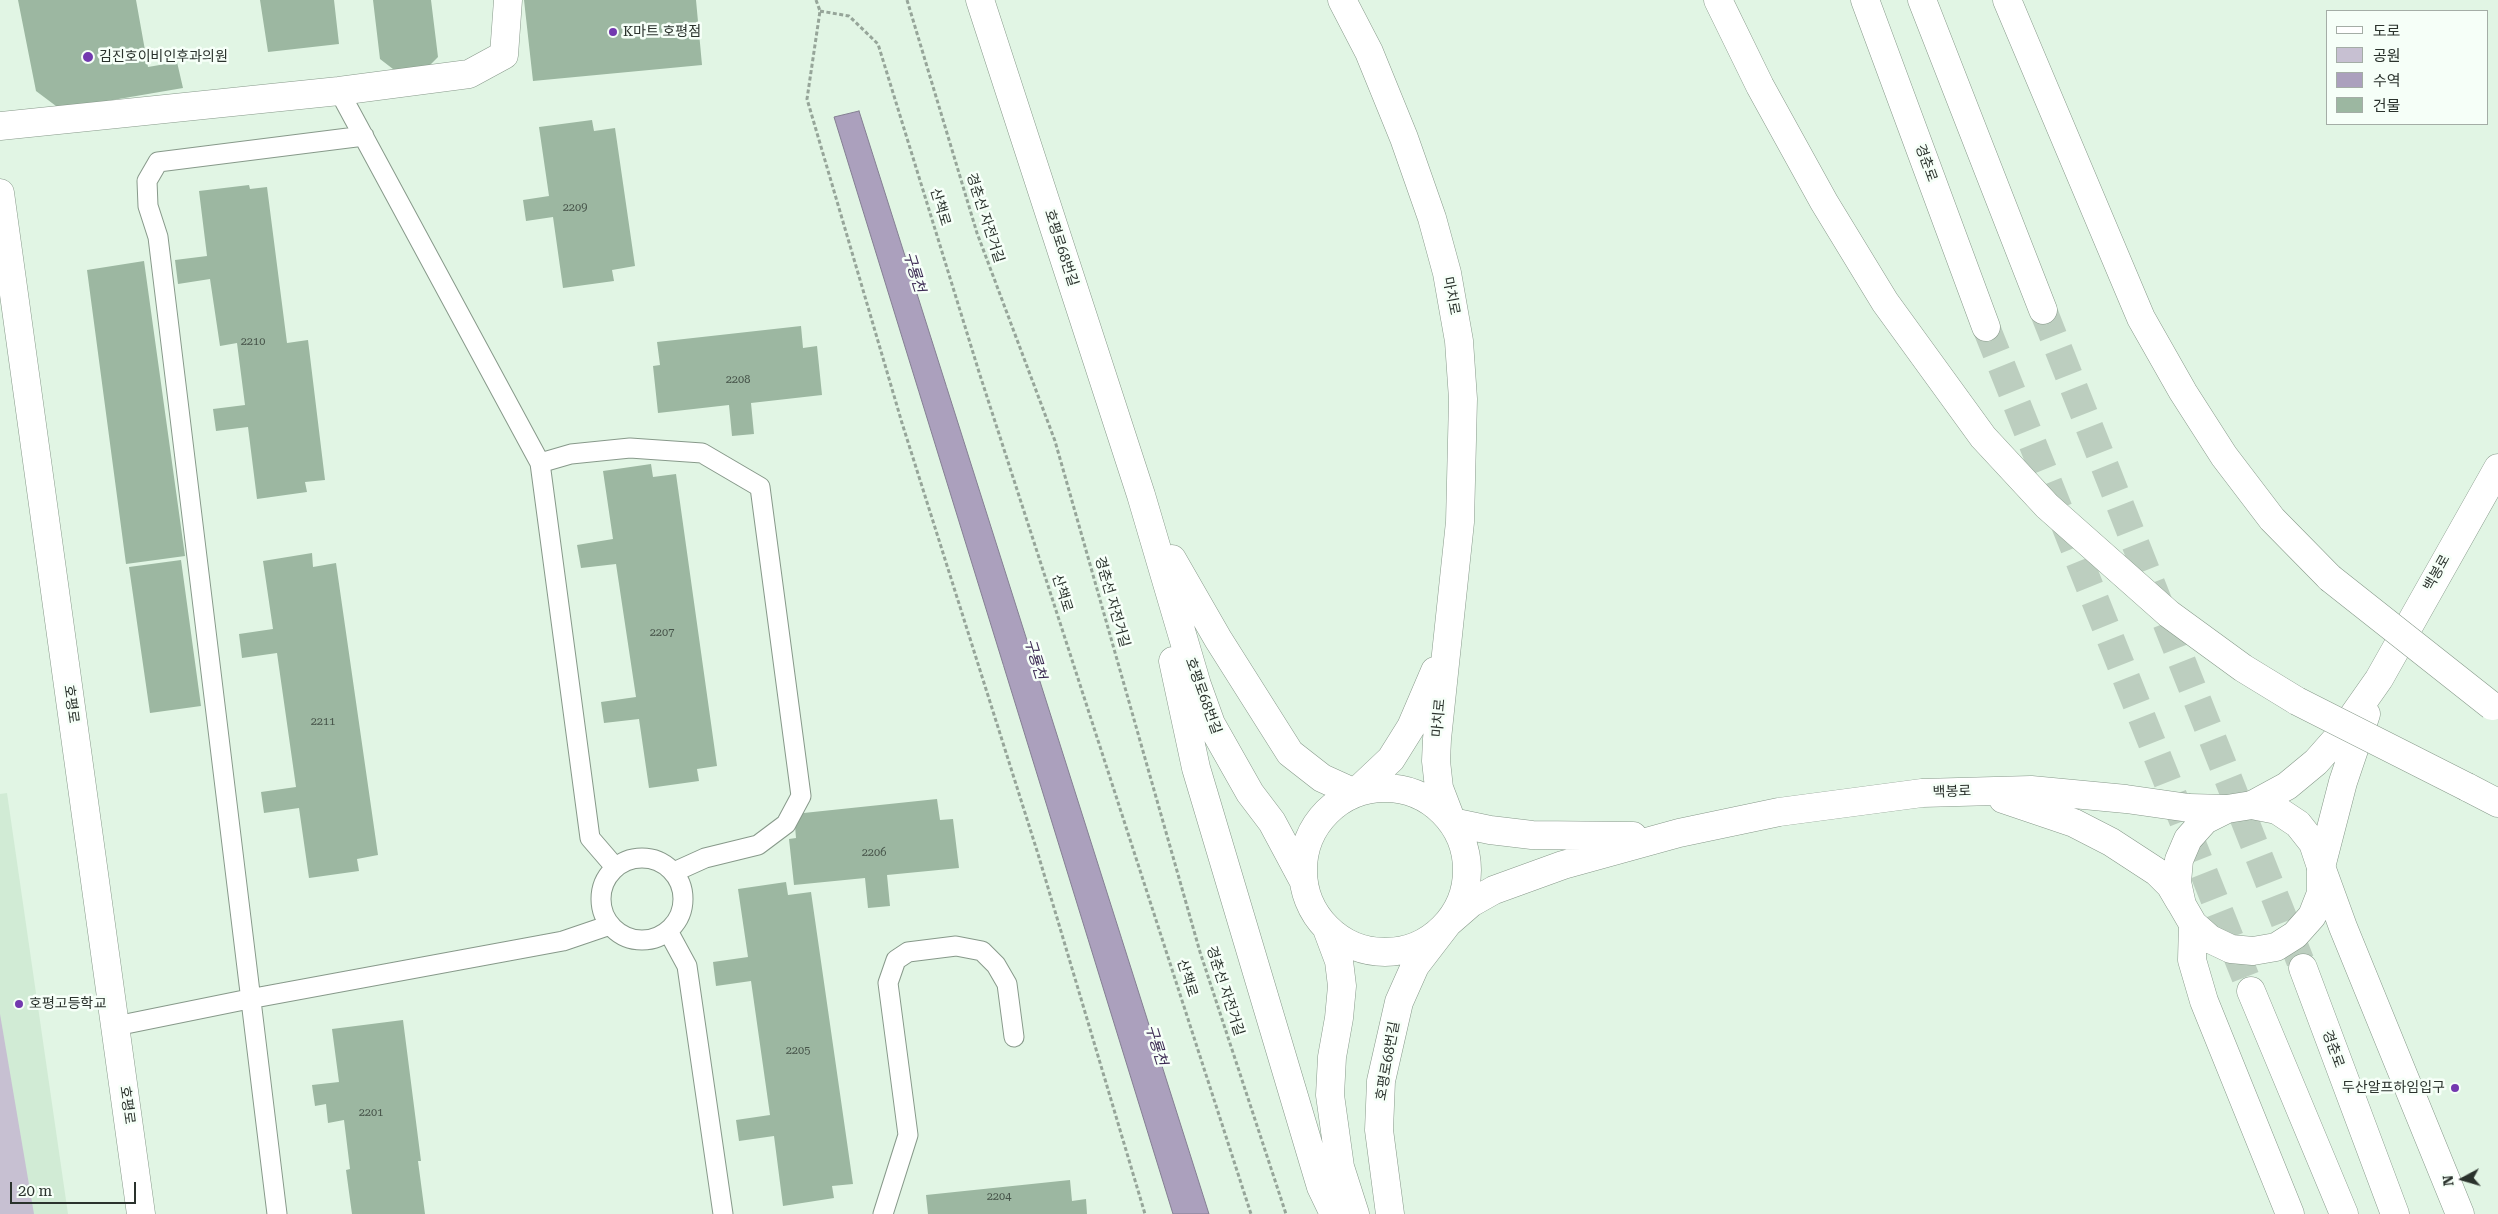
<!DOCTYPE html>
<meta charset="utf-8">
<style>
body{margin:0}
#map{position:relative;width:2498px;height:1214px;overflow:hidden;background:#e1f5e4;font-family:"Roboto Serif","Noto Sans KR",serif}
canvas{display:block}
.legend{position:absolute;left:2326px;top:10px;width:162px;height:115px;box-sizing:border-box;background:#f6fff8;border:1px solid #a4ada6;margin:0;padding:6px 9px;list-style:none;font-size:15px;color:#2a322c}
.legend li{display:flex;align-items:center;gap:10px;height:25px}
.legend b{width:25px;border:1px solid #a4ada6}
.north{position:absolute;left:2438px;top:1154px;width:50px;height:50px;-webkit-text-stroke:4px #f6fff8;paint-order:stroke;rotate:264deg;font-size:14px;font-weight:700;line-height:20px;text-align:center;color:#2a322c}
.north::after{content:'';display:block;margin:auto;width:18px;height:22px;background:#2a322c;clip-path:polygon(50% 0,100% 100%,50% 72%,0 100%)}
.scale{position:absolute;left:10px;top:1182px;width:126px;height:22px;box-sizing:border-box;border:2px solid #2a322c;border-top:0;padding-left:6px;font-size:15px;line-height:18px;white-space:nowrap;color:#2a322c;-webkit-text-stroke:4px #f6fff8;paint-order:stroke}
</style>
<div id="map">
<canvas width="2498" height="1214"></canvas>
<ul class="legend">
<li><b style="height:6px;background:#fff"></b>도로</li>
<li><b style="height:14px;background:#c7c0d2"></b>공원</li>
<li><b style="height:14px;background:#aba0bd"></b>수역</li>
<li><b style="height:14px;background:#9cb7a1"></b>건물</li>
</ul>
<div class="north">N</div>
<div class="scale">20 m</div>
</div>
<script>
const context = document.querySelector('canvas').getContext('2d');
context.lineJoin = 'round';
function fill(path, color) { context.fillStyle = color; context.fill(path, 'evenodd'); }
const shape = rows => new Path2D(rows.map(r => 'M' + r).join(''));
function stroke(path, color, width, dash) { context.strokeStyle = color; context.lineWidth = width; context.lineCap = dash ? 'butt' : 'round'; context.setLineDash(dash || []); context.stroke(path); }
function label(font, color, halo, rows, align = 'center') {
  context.font = font + ' "Roboto Serif","Noto Sans KR",serif'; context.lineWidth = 5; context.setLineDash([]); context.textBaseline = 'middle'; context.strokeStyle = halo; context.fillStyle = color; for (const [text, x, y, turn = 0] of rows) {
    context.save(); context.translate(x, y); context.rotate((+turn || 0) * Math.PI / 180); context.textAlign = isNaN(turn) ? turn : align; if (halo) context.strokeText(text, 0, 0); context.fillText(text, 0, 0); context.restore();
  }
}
fill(shape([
 [7,793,68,1214,0,1214,0,794]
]), '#d1ebd5');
fill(shape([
 [0,1014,34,1214,0,1214]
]), '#c7c0d2');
const water = shape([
 [859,111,1209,1214,1173,1214,834,117,859,111]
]);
fill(water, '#aba0bd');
stroke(water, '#847f92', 1);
fill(shape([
 [18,0,136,0,148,67,177,62,183,88,60,109,36,91],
 [260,0,334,0,339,44,268,52],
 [373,0,431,0,438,57,426,69,393,69,380,59],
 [524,0,696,0,702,65,533,81],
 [592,120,594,131,615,128,635,266,612,270,614,281,563,288,553,217,526,221,523,200,549,196,539,127],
 [249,185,250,189,267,187,287,343,308,340,325,480,305,482,307,492,257,499,248,427,216,431,213,409,245,405,237,343,220,346,210,279,178,284,175,260,207,256,199,191],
 [144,261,185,556,126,564,87,270],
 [801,326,803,348,817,346,822,395,751,403,754,434,732,436,729,405,658,413,653,366,660,365,657,342],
 [651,464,653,477,676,474,717,766,697,769,699,781,649,788,639,719,604,723,601,702,636,697,616,564,581,568,577,545,613,539,603,471],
 [312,553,313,567,336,563,378,855,357,859,359,871,309,878,299,808,264,813,261,792,296,787,277,653,242,658,239,634,273,629,263,561],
 [181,560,201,706,150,713,129,567],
 [937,799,940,820,953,819,959,868,887,875,890,906,868,908,865,878,794,885,789,839,796,838,794,814],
 [786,882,788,895,811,892,853,1184,832,1186,834,1198,783,1206,774,1136,739,1141,736,1120,770,1115,751,981,716,986,713,962,748,957,738,889],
 [403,1020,421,1161,418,1161,425,1214,352,1214,346,1170,350,1169,344,1120,328,1123,326,1104,315,1106,312,1085,339,1082,332,1029],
 [1070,1180,1072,1201,1086,1199,1087,1214,928,1214,926,1195]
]), '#9cb7a1');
stroke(shape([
 [2043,310,2303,968],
 [1986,327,2251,991]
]), '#bccebf', 28, [28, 14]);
const lane = shape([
 [339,91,540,463,590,838,615,867],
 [540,463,571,454,630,448,702,453,760,487,801,796,786,824,758,845,705,858,674,872],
 '601 899a41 41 0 1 1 82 0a41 41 0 1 1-82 0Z',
 [668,931,687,966,723,1214],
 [116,1026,249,999,563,941,610,925],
 [277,1214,158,237,148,206,147,181,158,162,364,136],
 [883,1214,908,1135,888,983,896,960,908,952,956,946,982,951,996,965,1007,984,1014,1037]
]);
const street = shape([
 [0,126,339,91,469,74,504,55,508,0],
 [2252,805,2287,786,2316,762,2339,736,2379,679,2498,468],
 [2321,867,2343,782,2366,714]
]);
const secondary = shape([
 [980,0,1141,495,1197,685,1211,724,1250,793,1272,822,1303,880],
 [1342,0,1369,52,1404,138,1432,218,1447,273,1459,341,1463,399,1460,522,1437,739,1436,761,1439,788,1452,822,1490,830,1532,835,1633,836],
 [1865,0,1986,327],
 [1922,0,2043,310],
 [0,193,141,1214],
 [1172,559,1218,639,1290,753,1322,778,1355,793,1391,759,1411,727,1435,671],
 [1173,661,1196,768,1321,1187,1334,1214],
 '1303 870a82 82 0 1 1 164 0a82 82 0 1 1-164 0Z',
 [2003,799,2074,823,2111,842,2157,872,2170,885,2180,902],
 [2323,872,2343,927,2460,1214],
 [2193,924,2192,960,2204,1001,2290,1214],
 [1327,929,1339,961,1342,986,1339,1018,1332,1057,1330,1095,1340,1167,1355,1214],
 [2303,968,2395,1214],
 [2251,991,2344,1214],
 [1390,1214,1379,1130,1381,1081,1399,1002,1415,966,1448,923,1471,903,1494,890,1563,865,1679,833,1779,812,1922,793,2031,790,2126,799,2189,808,2227,809,2252,805,2277,810,2298,824,2313,843,2321,867,2321,893,2312,916,2295,935,2276,947,2253,951,2231,949,2210,939,2193,924,2182,905,2177,882,2179,860,2188,839,2205,820,2227,809]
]);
const highway = shape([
 [1718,0,1760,86,1824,202,1885,302,1983,437,2047,506,2169,614,2243,668,2297,701],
 [2007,0,2141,318,2183,392,2224,456,2272,519,2330,578],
 [2467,787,2498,803]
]);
stroke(lane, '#87998a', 21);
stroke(street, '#87998a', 29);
stroke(secondary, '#87998a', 29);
stroke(highway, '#87998a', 29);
stroke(shape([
 [816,0,820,11,807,99,902,423,1038,854,1145,1214],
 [907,0,977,233,1055,441,1200,952,1286,1214],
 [820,11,849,16,878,44,979,372,1251,1214]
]), '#96a599', 3, [4, 2.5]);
stroke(lane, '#fff', 19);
stroke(street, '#fff', 28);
stroke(secondary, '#fff', 28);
stroke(highway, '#fff', 28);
const highwayBridge = shape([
 [2330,578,2492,706],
 [2297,701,2467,787]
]);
stroke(highwayBridge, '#87998a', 29, []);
stroke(highwayBridge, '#fff', 28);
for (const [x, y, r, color] of [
 [613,32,5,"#7339af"],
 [88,57,6,"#7339af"],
 [19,1004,5,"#7339af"],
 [2455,1088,5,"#7339af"]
]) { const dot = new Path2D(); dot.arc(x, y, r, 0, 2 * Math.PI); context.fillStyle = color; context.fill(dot); stroke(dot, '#f6fff8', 2); }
label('11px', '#465349', null, [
 ["2209",575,208],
 ["2210",253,342],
 ["2208",738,380],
 ["2207",662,633],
 ["2211",323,722],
 ["2206",874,853],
 ["2205",798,1051],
 ["2201",371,1113],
 ["2204",999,1197]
]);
label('14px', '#2a322c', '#f6fff8', [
 ["K마트 호평점",623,32],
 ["김진호이비인후과의원",99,57],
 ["호평고등학교",29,1004],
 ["두산알프하임입구",2445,1088,"right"]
], 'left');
label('14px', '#2a322c', '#f6fff8', [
 ["경춘로",1926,163,70],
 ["산책로",940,207,73],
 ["경춘선 자전거길",985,218,72],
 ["호평로68번길",1061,248,72],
 ["마치로",1451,296,79],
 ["백봉로",2437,573,-61],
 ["산책로",1062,593,72],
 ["경춘선 자전거길",1112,602,74],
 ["호평로68번길",1203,696,70],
 ["호평로",71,704,82],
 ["마치로",1439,718,-85],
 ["백봉로",1952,792,-2],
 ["산책로",1187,978,72],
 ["경춘선 자전거길",1225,991,72],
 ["경춘로",2333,1049,70],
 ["호평로68번길",1388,1061,-80],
 ["호평로",127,1105,82]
]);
label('italic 15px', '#3c2a53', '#f6fff8', [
 ["구룡천",914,272,73],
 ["구룡천",1035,659,73],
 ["구룡천",1156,1045,73]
]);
</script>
